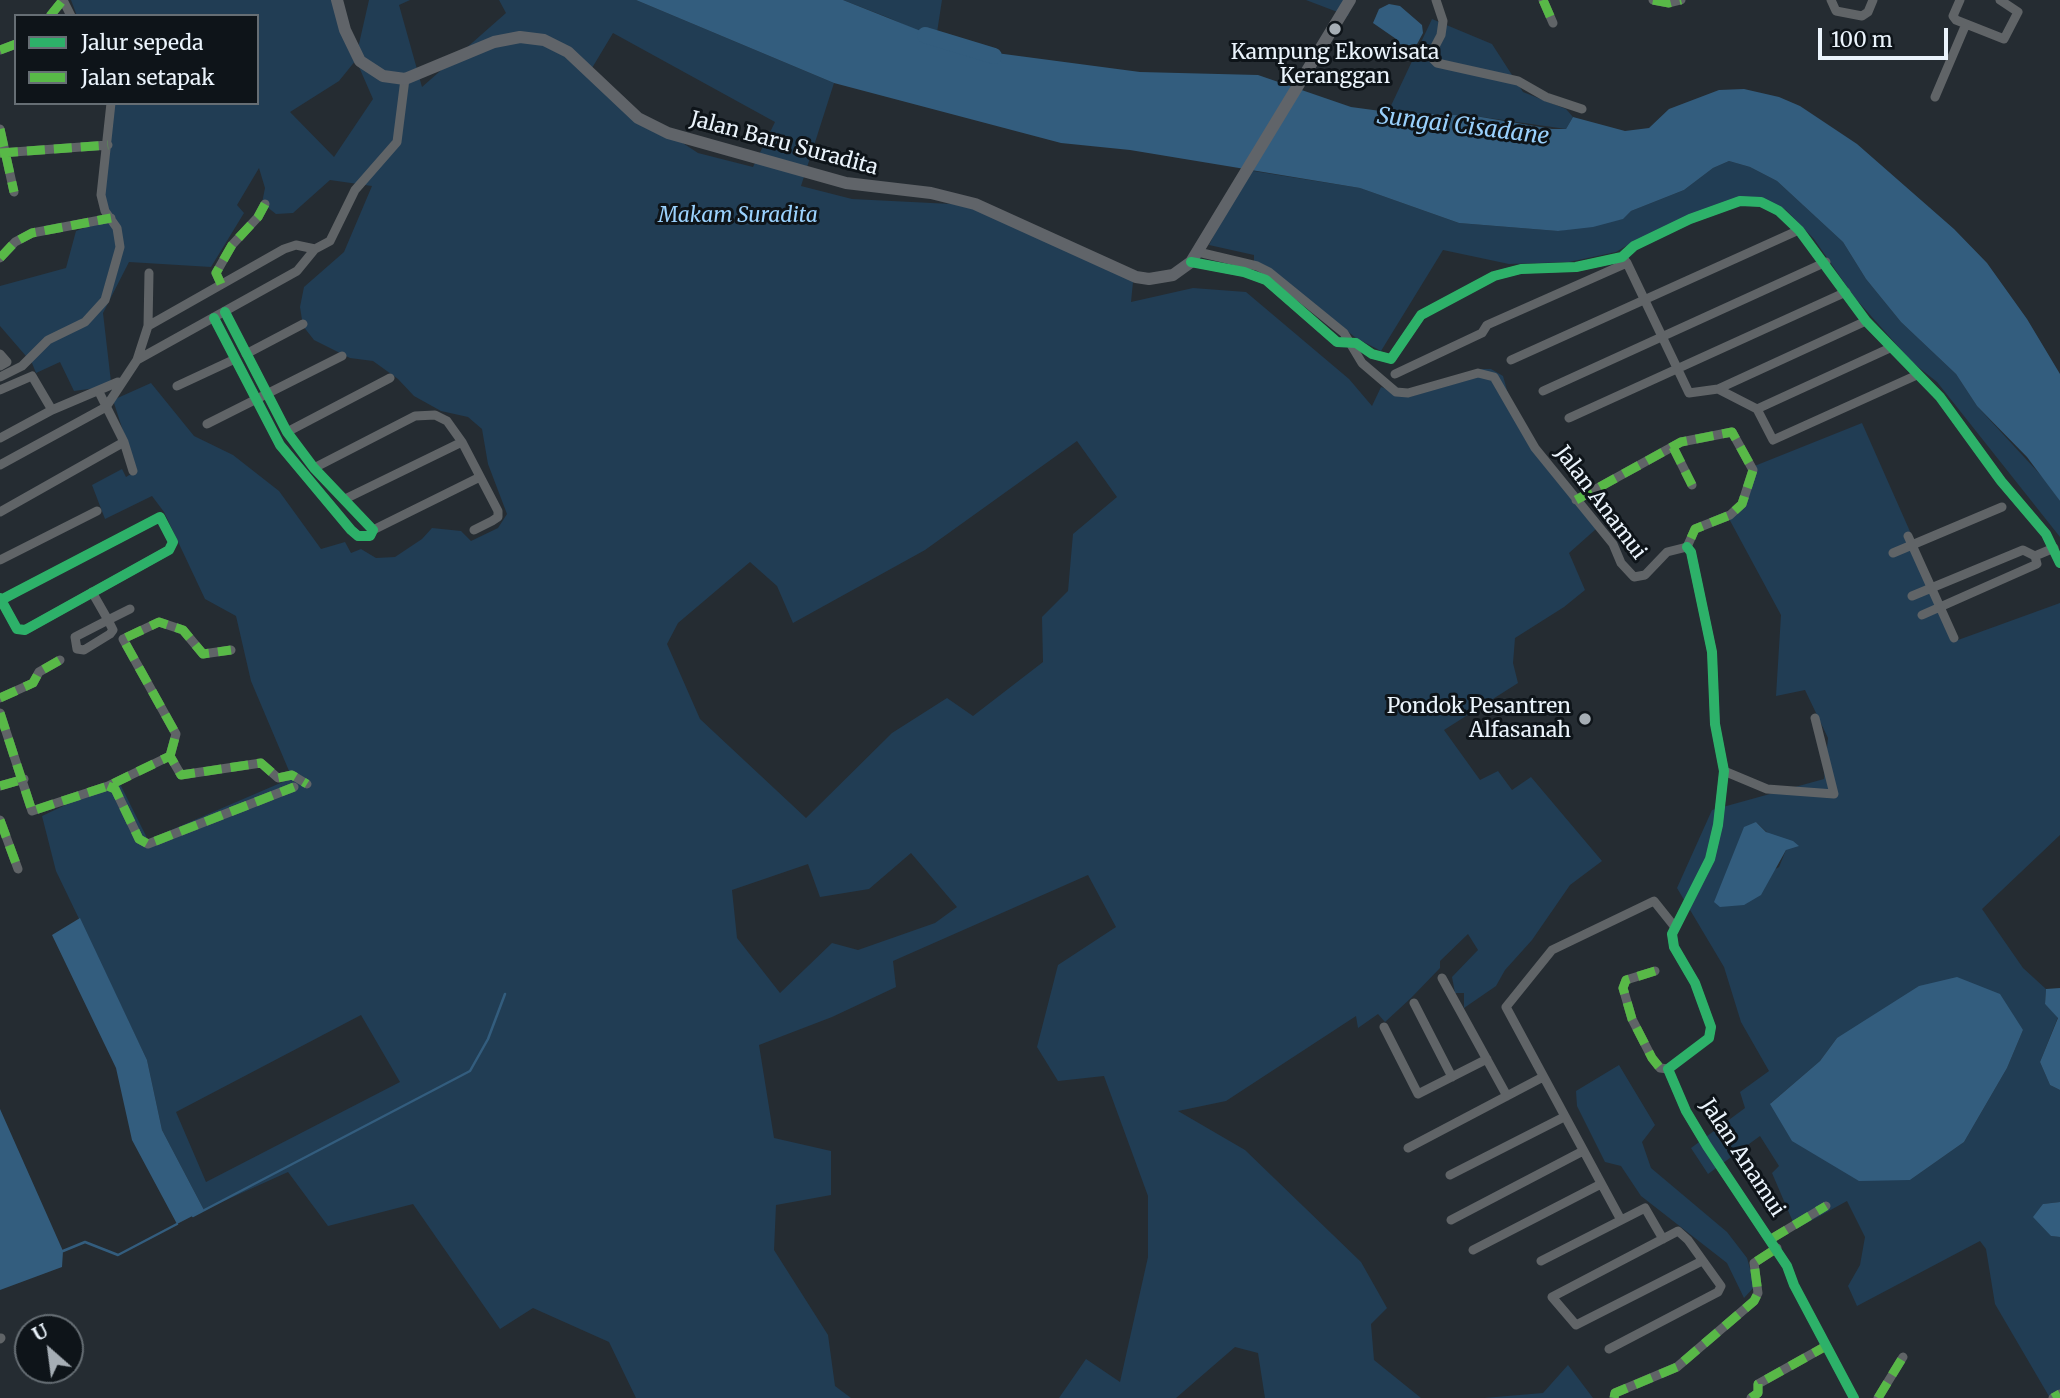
<!DOCTYPE html>
<style>
body{margin:0}
#map{position:relative;width:2060px;height:1398px;overflow:hidden;background:#252c32;font-family:Merriweather,serif}
canvas{display:block}
.legend{position:absolute;left:14px;top:14px;width:245px;height:91px;box-sizing:border-box;background:#0e1419;border:2px solid #666e74;margin:0;padding:9px 12px;list-style:none;font-size:21px;color:#ebf4fc}
.legend li{display:flex;align-items:center;gap:14px;height:35px}
.legend b{width:35px;border:2px solid #666e74}
.north{position:absolute;left:14px;top:1314px;width:70px;height:70px;box-sizing:border-box;background:#0e1419;border:2px solid #666e74;border-radius:50%;rotate:332deg;font-size:19px;font-weight:700;line-height:28px;text-align:center;color:#ebf4fc}
.north::after{content:'';display:block;margin:auto;width:24px;height:32px;background:#a6aeb5;clip-path:polygon(50% 0,100% 100%,50% 72%,0 100%)}
.scale{position:absolute;left:1818px;top:28px;width:130px;height:32px;box-sizing:border-box;border:4px solid #ebf4fc;border-top:0;padding-left:9px;font-size:21px;line-height:24px;white-space:nowrap;color:#ebf4fc;-webkit-text-stroke:5px #0e1419;paint-order:stroke}
</style>
<div id="map">
<canvas width="2060" height="1398"></canvas>
<ul class="legend">
<li><b style="height:9px;background:#2db169"></b>Jalur sepeda</li>
<li><b style="height:9px;background:#58b947"></b>Jalan setapak</li>
</ul>
<div class="north">U</div>
<div class="scale">100 m</div>
</div>
<script>
const context = document.querySelector('canvas').getContext('2d');
context.lineJoin = 'round';
function fill(path, color) { context.fillStyle = color; context.fill(path, 'evenodd'); }
const shape = rows => new Path2D(rows.map(r => 'M' + r).join(''));
function stroke(path, color, width, dash) { context.strokeStyle = color; context.lineWidth = width; context.lineCap = dash ? 'butt' : 'round'; context.setLineDash(dash || []); context.stroke(path); }
function label(font, color, halo, rows, align = 'center') {
  context.font = font + ' Merriweather,serif'; context.lineWidth = 6; context.setLineDash([]); context.textBaseline = 'middle'; context.strokeStyle = halo; context.fillStyle = color; for (const [text, x, y, turn = 0] of rows) {
    context.save(); context.translate(x, y); context.rotate((+turn || 0) * Math.PI / 180); context.textAlign = isNaN(turn) ? turn : align; if (halo) context.strokeText(text, 0, 0); context.fillText(text, 0, 0); context.restore();
  }
}
fill(shape([
 [71,0,336,0,356,57,369,0,410,0,399,5,422,87,506,13,499,0,636,0,834,83,801,186,852,199,991,206,1134,272,1131,302,1193,288,1246,292,1349,379,1372,406,1381,387,1401,394,1481,369,1491,369,1503,376,1516,422,1596,529,1569,553,1585,590,1564,607,1515,638,1513,663,1518,683,1444,730,1480,780,1498,771,1512,790,1531,777,1602,861,1570,885,1532,940,1505,970,1496,986,1464,1008,1464,993,1455,993,1452,977,1478,950,1468,934,1440,961,1440,968,1411,998,1385,1022,1378,1014,1358,1028,1356,1016,1226,1101,1178,1111,1245,1150,1361,1262,1387,1308,1371,1324,1374,1360,1421,1398,1265,1398,1258,1353,1235,1347,1176,1398,1059,1398,1086,1359,1120,1382,1148,1257,1148,1196,1104,1076,1058,1081,1037,1047,1058,965,1116,927,1088,875,893,961,896,987,832,1017,759,1045,774,1138,831,1151,831,1195,776,1205,774,1250,828,1335,835,1386,851,1398,636,1398,609,1342,533,1308,500,1329,413,1204,328,1226,288,1172,204,1210,162,1130,147,1060,56,871,42,816,118,780,148,840,292,778,251,681,236,616,205,599,164,512,152,496,105,519,92,485,122,469,126,477,136,471,113,400,151,383,194,436,233,455,279,491,321,549,345,542,351,553,361,549,376,558,395,557,422,539,432,528,461,531,471,541,498,528,507,514,488,464,482,429,468,417,441,411,414,396,398,379,373,361,350,358,314,340,303,326,300,307,304,287,344,252,372,186,330,180,293,213,276,214,262,203,265,188,259,168,237,205,244,213,211,267,129,262,103,313,111,382,103,387,74,391,60,362,36,373,32,363,0,326,0,286,66,268,76,231,103,221,98,188,109,103,257,103,257,16,77,16],
 [613,33,775,122,753,167,698,153,646,119,592,68],
 [356,60,373,99,334,157,290,112,339,81],
 [1077,441,1117,497,1073,534,1068,591,1042,617,1043,662,973,716,947,698,892,733,806,818,700,719,667,644,678,623,750,562,777,586,793,623,925,550],
 [911,853,957,907,935,923,858,950,832,943,780,993,737,938,732,890,808,864,820,897,869,889],
 [361,1015,400,1082,206,1182,176,1112],
 [843,0,942,0,936,39,889,18],
 [1306,0,1352,0,1348,16],
 [1432,19,1492,44,1523,92,1566,109,1573,117,1566,129,1475,116,1388,112],
 [1729,161,1750,167,1777,181,1843,242,1866,279,1901,322,1956,374,1977,406,2049,484,2060,501,2060,537,1937,382,1912,362,1855,298,1814,239,1786,210,1760,198,1638,239,1616,252,1569,262,1509,264,1443,250,1381,351,1356,338,1283,279,1254,263,1254,255,1209,245,1247,170,1360,188,1459,223,1558,231,1622,219,1631,211,1684,190,1713,168],
 [1862,423,1958,640,2060,603,2060,835,1982,909,2023,968,2046,989,2045,1004,2058,1017,2040,1062,2050,1085,2060,1090,2060,1202,2043,1204,2051,1236,2060,1237,2060,1398,2050,1398,1995,1304,1986,1249,1980,1241,1857,1306,1848,1286,1860,1265,1865,1237,1847,1201,1796,1229,1772,1173,1779,1166,1760,1136,1708,1174,1691,1148,1745,1108,1740,1092,1769,1071,1741,1022,1724,967,1677,888,1712,810,1824,779,1828,738,1805,690,1776,696,1781,615,1727,515,1744,507,1752,467],
 [1756,822,1786,850,1779,867,1715,902],
 [2023,1030,2007,1068,1964,1142,1910,1180,1859,1180,1771,1103,1820,1061,1837,1038],
 [1619,1065,1655,1125,1642,1142,1651,1168,1727,1232,1747,1258,1755,1286,1744,1298,1727,1263,1641,1196,1621,1166,1605,1162,1577,1106,1576,1091],
 [1568,1365,1593,1398,1484,1398,1543,1393]
]), '#213d54');
fill(shape([
 [636,0,843,0,966,49,1140,72,1258,75,1351,107,1388,112,1475,116,1552,129,1566,129,1573,117,1625,131,1649,128,1669,109,1719,90,1744,89,1779,97,1800,106,1857,144,1954,229,1987,263,2027,319,2060,374,2060,501,2027,457,1977,406,1956,374,1901,322,1866,279,1843,242,1777,181,1750,167,1729,161,1713,168,1684,190,1631,211,1623,219,1593,227,1558,231,1459,223,1360,188,1130,150,1061,143,834,83],
 [1389,4,1400,6,1422,25,1423,33,1416,46,1408,50,1401,47,1399,41,1373,23,1379,9],
 [1756,822,1766,832,1793,841,1799,846,1786,850,1761,895,1744,905,1720,907,1714,902,1744,827],
 [80,918,147,1060,162,1130,204,1210,177,1224,132,1140,116,1068,52,935],
 [1957,977,2000,994,2023,1030,2007,1068,1964,1142,1910,1180,1859,1181,1792,1141,1770,1104,1820,1061,1837,1038,1919,986],
 [2060,988,2060,1090,2050,1085,2040,1062,2058,1018,2045,1004,2046,989],
 [0,1109,63,1251,62,1267,0,1290],
 [2060,1202,2060,1237,2051,1236,2033,1217,2043,1204]
]), '#335d7e');
stroke(shape([
 [193,1216,470,1071,488,1039,505,994],
 [63,1251,85,1242,118,1255,177,1224]
]), '#335d7e', 2.5);
stroke(shape([
 [925,35,994,56]
]), '#335d7e', 16);
stroke(shape([
 [63,0,71,16],
 [1436,0,1443,21,1441,35,1430,56,1437,63,1518,81,1546,97,1582,109],
 [1543,0,1553,23],
 [1653,0,1669,3,1681,0],
 [1831,0,1836,11,1862,16,1868,12,1873,0],
 [1960,0,1953,16,1956,20,2004,39,2018,12,2000,0],
 [50,16,63,0],
 [0,50,16,44],
 [1935,97,1966,24],
 [0,129,14,192],
 [0,153,108,145],
 [1198,252,1257,266,1269,272,1344,333,1362,363,1396,392,1408,393,1478,373,1494,377,1535,448,1613,544,1621,563,1634,577,1645,575,1667,552,1687,547],
 [1622,257,1627,263,1689,393,1718,389,1757,409,1773,440,1917,375],
 [0,258,15,242,32,233,111,218],
 [1191,262,1244,272,1266,280,1337,342,1356,343,1372,354,1391,359,1421,315,1494,276,1521,269,1576,267,1622,257,1634,246,1690,219,1740,201,1761,202,1779,211,1799,230,1866,321,1940,397,2001,481,2046,534,2060,563],
 [221,284,216,273,232,245,258,217,265,204],
 [214,318,280,445,351,530,358,536,370,536,373,530,314,468,287,432,225,312],
 [148,326,284,249,296,245,315,249,330,241,355,190,397,142,405,79],
 [0,354,7,362,0,366],
 [246,354,303,324],
 [137,360,297,271,315,249],
 [1511,360,1799,230],
 [1395,374,1482,333,1487,325,1627,263],
 [0,377,22,366,48,340,85,322,105,300,120,247,117,228,105,211,101,195,111,103],
 [177,386,235,359],
 [1718,389,1866,321],
 [0,390,32,376,52,410],
 [1543,391,1826,262],
 [99,392,124,442,133,471],
 [1757,409,1890,348],
 [1569,418,1846,292],
 [207,424,342,356],
 [287,432,390,378],
 [0,438,52,410,118,382],
 [1673,447,1692,485],
 [0,465,106,407,137,360,148,326,149,273],
 [314,468,415,416,435,415,447,421,462,442,498,511,498,517,492,521,474,530],
 [345,499,462,442],
 [1576,500,1681,442,1732,432,1753,470,1742,504,1730,515,1695,529,1687,547],
 [0,512,124,442],
 [373,530,480,477],
 [1908,536,1954,638],
 [1687,547,1691,552,1712,652,1715,724,1724,771,1718,825,1710,859,1672,934,1674,947,1695,983,1711,1027,1709,1038,1668,1069,1686,1111,1707,1146,1787,1266,1794,1285,1854,1398],
 [1893,553,2002,507],
 [2035,556,2054,548],
 [0,560,97,511],
 [92,592,108,620,75,637,77,649,84,650,110,634,113,630,108,620,130,609],
 [1912,596,2023,550,2035,556,2037,564,1922,615],
 [0,598,1,600,17,629,25,630,169,550,173,542,160,517,18,591,1,600,0,600],
 [0,698,33,683,39,672,60,660],
 [0,713,32,811,108,786,170,756,181,775,261,763,278,778,292,775,307,784],
 [170,756,176,734,123,639,159,622,183,630,203,654,231,650],
 [1724,771,1767,789,1834,794,1815,718],
 [0,786,24,779],
 [108,786,115,789,139,839,148,844,294,787],
 [0,820,18,869],
 [1655,971,1626,980,1623,988,1632,1019,1652,1058,1660,1068,1668,1069],
 [1442,978,1507,1096],
 [1414,1003,1452,1077],
 [1384,1027,1418,1094,1487,1059],
 [1408,1148,1543,1077],
 [1450,1175,1564,1117],
 [1451,1220,1583,1151],
 [1621,1220,1506,1007,1552,950,1654,901,1674,926],
 [1771,1239,1826,1206],
 [1473,1250,1601,1184],
 [1541,1261,1645,1208,1663,1239],
 [0,1339,1,1338],
 [1609,1349,1718,1292,1721,1286,1688,1240,1678,1231,1552,1297,1576,1325,1702,1261],
 [1614,1398,1615,1393,1677,1367,1754,1301,1758,1293,1754,1263,1777,1248],
 [1751,1398,1758,1393,1758,1384,1826,1346],
 [1878,1398,1903,1357],
 [2053,1398,2060,1394]
]), '#606467', 9);
stroke(shape([
 [337,0,345,30,360,61,383,76,405,79,494,42,520,37,544,40,568,52,638,118,668,133,846,183,931,193,975,204,1136,277,1149,279,1173,275,1191,262,1350,0]
]), '#606469', 12);
stroke(shape([
 [1543,0,1553,23],
 [1653,0,1669,3,1681,0],
 [50,16,63,0],
 [0,50,16,44],
 [0,129,14,192],
 [0,153,108,145],
 [0,258,15,242,32,233,111,218],
 [221,284,216,273,232,245,258,217,265,204],
 [1673,447,1692,485],
 [1576,500,1681,442,1732,432,1753,470,1742,504,1730,515,1695,529,1687,547],
 [0,698,33,683,39,672,60,660],
 [0,713,32,811,108,786,170,756,181,775,261,763,278,778,292,775,307,784],
 [170,756,176,734,123,639,159,622,183,630,203,654,231,650],
 [0,786,24,779],
 [108,786,115,789,139,839,148,844,294,787],
 [0,820,18,869],
 [1655,971,1626,980,1623,988,1632,1019,1652,1058,1660,1068,1668,1069],
 [1771,1239,1826,1206],
 [1614,1398,1615,1393,1677,1367,1754,1301,1758,1293,1754,1263,1777,1248],
 [1751,1398,1758,1393,1758,1384,1826,1346],
 [1878,1398,1903,1357],
 [2053,1398,2060,1394]
]), '#58b947', 9, [18, 9]);
stroke(shape([
 [1191,262,1244,272,1266,280,1337,342,1356,343,1372,354,1391,359,1421,315,1494,276,1521,269,1576,267,1622,257,1634,246,1690,219,1740,201,1761,202,1779,211,1799,230,1866,321,1940,397,2001,481,2046,534,2060,563],
 [214,318,280,445,351,530,358,536,370,536,373,530,314,468,287,432,225,312],
 [1687,547,1691,552,1712,652,1715,724,1724,771,1718,825,1710,859,1672,934,1674,947,1695,983,1711,1027,1709,1038,1668,1069,1686,1111,1707,1146,1787,1266,1794,1285,1854,1398],
 [0,598,1,600,17,629,25,630,169,550,173,542,160,517,18,591,1,600,0,600]
]), '#2db169', 10);
for (const [x, y, r, color] of [
 [1335,29,7,"#a6aeb5"],
 [1585,719,7,"#a6aeb5"]
]) { const dot = new Path2D(); dot.arc(x, y, r, 0, 2 * Math.PI); context.fillStyle = color; context.fill(dot); stroke(dot, '#0e1419', 2.5); }
label('21px', '#ebf4fc', '#0e1419', [
 ["Kampung Ekowisata",1335,53],
 ["Keranggan",1335,77],
 ["Pondok Pesantren",1571,707,"right"],
 ["Alfasanah",1571,731,"right"]
]);
label('21px', '#ebf4fc', '#0e1419', [
 ["Jalan Baru Suradita",784,144,15],
 ["Jalan Anamui",1600,503,53],
 ["Jalan Anamui",1742,1158,57]
]);
label('italic 21px', '#9bd2fe', '#0e1419', [
 ["Makam Suradita",738,216]
]);
label('italic 23px', '#99d0fc', '#0e1419', [
 ["Sungai Cisadane",1463,127,7]
]);
</script>
